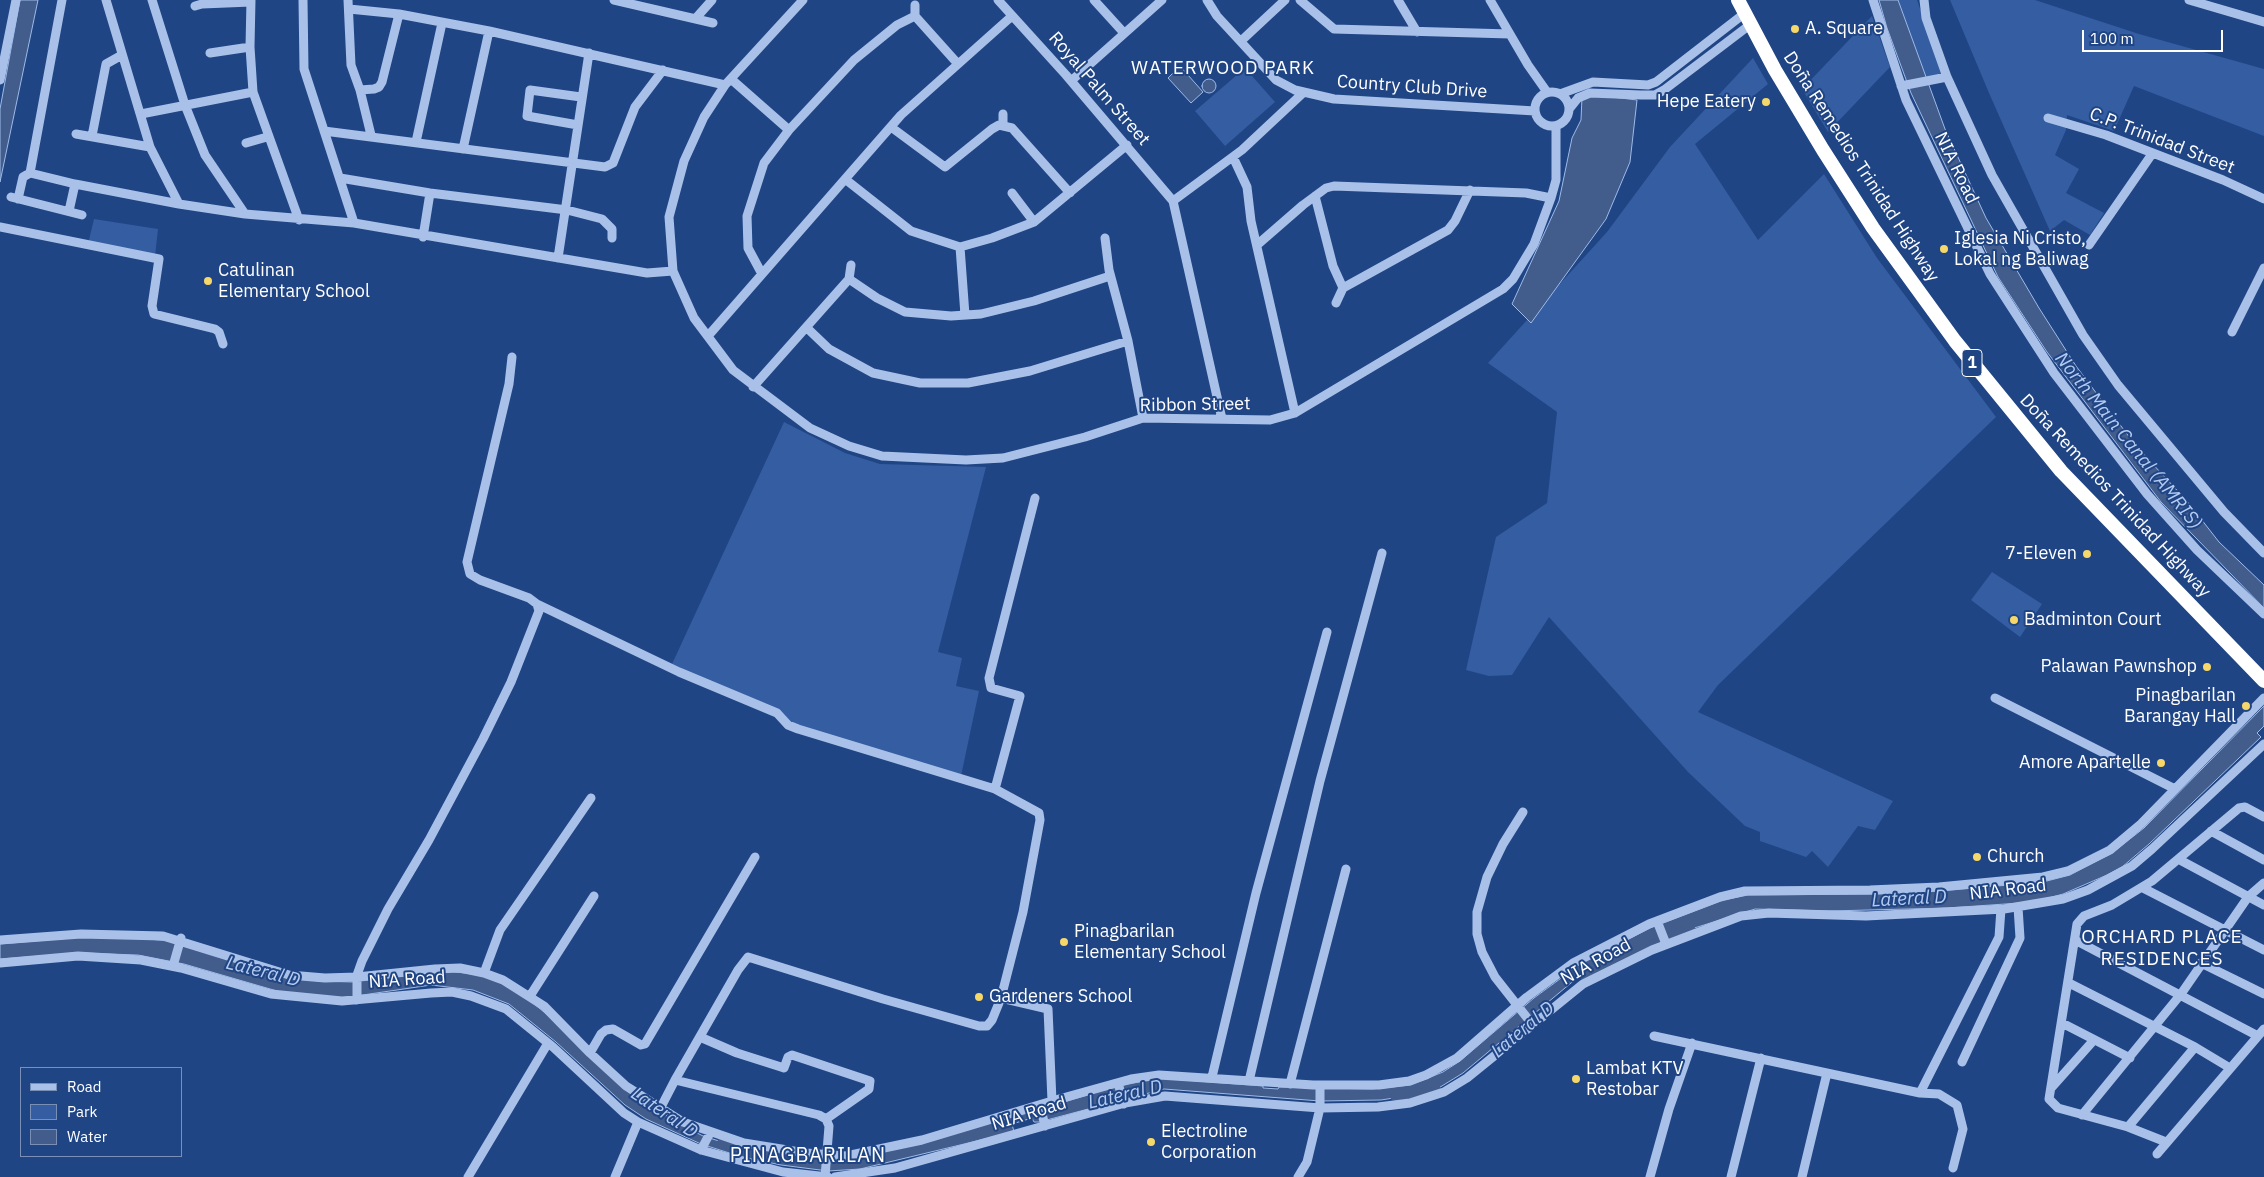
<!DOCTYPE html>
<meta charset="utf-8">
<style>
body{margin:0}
#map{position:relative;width:2264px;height:1177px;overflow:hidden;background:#204585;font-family:"IBM Plex Sans",sans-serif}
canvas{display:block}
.legend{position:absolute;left:20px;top:1067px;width:162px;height:90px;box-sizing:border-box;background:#204585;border:1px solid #798fb6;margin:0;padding:6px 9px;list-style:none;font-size:15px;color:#fff}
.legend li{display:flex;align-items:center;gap:10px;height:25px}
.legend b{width:25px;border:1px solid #798fb6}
.scale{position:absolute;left:2082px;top:30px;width:141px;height:22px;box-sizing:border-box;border:2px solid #fff;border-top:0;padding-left:6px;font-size:15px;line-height:18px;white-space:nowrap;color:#fff;-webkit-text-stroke:4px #204585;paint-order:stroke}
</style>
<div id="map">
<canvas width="2264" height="1177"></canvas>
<ul class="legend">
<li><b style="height:6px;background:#a9c1e9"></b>Road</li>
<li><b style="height:14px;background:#345da2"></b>Park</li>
<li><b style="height:14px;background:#425c8b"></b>Water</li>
</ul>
<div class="scale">100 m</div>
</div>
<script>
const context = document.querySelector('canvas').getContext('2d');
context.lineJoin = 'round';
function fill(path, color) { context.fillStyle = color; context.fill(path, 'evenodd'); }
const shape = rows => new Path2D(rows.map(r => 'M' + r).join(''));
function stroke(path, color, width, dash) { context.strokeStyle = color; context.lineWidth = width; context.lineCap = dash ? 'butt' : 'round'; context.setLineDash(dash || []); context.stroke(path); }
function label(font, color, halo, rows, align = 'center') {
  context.font = font + ' "IBM Plex Sans",sans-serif'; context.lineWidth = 4; context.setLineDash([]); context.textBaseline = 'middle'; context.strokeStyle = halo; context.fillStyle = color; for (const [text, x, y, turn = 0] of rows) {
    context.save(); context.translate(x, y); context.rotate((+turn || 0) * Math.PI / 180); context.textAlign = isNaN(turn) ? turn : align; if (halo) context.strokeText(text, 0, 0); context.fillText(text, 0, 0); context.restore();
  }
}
fill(shape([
 [1898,0,1917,0,1943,74,1926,78],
 [1950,0,2035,0,2139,34,2264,69,2264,136,2134,86,2114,131,2067,115,2066,130,2055,155,2079,169,2066,193,2104,213,2090,235,2064,220,2050,231,1989,93],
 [1872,16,1890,67,1828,132,1802,89],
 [1753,58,1768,84,1695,144,1758,240,1824,174,1877,258,1996,417,1718,685,1698,712,1893,801,1875,830,1858,826,1828,867,1812,851,1806,857,1760,841,1760,832,1745,826,1688,772,1549,617,1512,675,1489,676,1466,670,1496,537,1547,503,1557,412,1488,363,1607,232,1670,147],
 [1245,68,1275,102,1225,146,1195,111],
 [94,219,158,229,155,256,88,244],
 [784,422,845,453,880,464,986,467,938,652,962,658,956,686,979,691,961,776,790,723,672,664],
 [1992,572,2042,604,2020,637,1971,600]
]), '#345da2');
const water = shape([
 [20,0,38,0,0,182,0,109,20,0],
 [1879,0,1898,0,1945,129,1986,218,2039,308,2076,366,2136,446,2187,501,2219,542,2264,585,2264,608,2161,502,2047,352,1998,277,1911,93,1887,28,1879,0],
 [1180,66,1203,92,1191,103,1168,78,1180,66],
 '1202 86a7 7 0 1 1 14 0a7 7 0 1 1-14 0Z',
 [1595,95,1637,100,1630,162,1606,219,1531,323,1512,304,1559,201,1572,138,1581,120,1582,97,1595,95],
 [2264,706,2264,726,2257,733,2261,737,2149,844,2122,867,2107,875,2063,894,2034,902,1947,908,1829,911,1755,909,1656,940,1577,978,1463,1073,1437,1089,1419,1094,1381,1100,1320,1101,1164,1089,1039,1122,1034,1122,1032,1118,1012,1124,1014,1132,860,1169,828,1171,781,1165,739,1156,701,1144,646,1119,625,1105,556,1042,509,1004,473,990,431,985,342,998,284,993,184,964,138,955,81,953,0,959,0,944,82,937,126,937,170,941,317,981,352,982,447,971,481,975,502,983,524,996,549,1016,626,1090,652,1110,703,1136,748,1150,776,1155,839,1159,866,1156,1039,1110,1106,1089,1157,1078,1263,1086,1263,1088,1278,1089,1279,1087,1372,1089,1411,1085,1443,1072,1460,1061,1534,998,1579,965,1650,928,1723,900,1748,895,1880,894,1940,891,2043,882,2070,875,2112,853,2144,828,2264,706]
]);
fill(water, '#425c8b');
stroke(water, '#9dbbea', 1);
stroke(shape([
 [1586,978,1615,962,1690,928],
 [1395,1096,1412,1096,1437,1091],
 [637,1098,675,1124],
 [722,1143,801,1158]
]), '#425c8b', 10);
stroke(shape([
 [106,0,150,147,179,204],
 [152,0,185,105,205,155,245,214],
 [251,0,250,47,253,92,299,220],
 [303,0,304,69,354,223],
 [348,0,351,65,360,90,371,135],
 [614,0,713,23],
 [803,0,725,85,704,117,684,161,669,217,673,271,694,318,733,370,810,428,849,446,882,456,966,460,1003,458,1085,437,1143,418,1270,420,1295,413,1503,289,1513,279,1534,244,1551,198,1556,180,1556,126],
 [998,0,1066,75,1173,201,1222,419],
 [1094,0,1124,33],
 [1207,0,1217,16,1276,80,1295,90,1334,99,1535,111],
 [1300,0,1334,29,1510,34],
 [1398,0,1417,32],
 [1490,0,1528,65,1547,92],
 [1873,0,1906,100,1990,274,2054,373,2147,494,2197,550,2264,614],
 [1924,0,1926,18,1947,77,1992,175,2083,335,2118,385,2224,512,2264,553],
 [2189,0,2264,22],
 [195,6,202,4,251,2],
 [349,9,399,14,489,31,725,85],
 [915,16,915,5],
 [696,18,712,0],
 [1241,41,1285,0],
 [210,53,250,47],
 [731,79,789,130],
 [0,80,16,0],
 [1071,81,1162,0],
 [1901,86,1947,77],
 [360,90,374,89,379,87,382,82,399,14],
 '1535 109a17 17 0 1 1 34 0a17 17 0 1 1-34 0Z',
 [1560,94,1593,82,1648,85,1656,82,1745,13],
 [1570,108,1578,98,1590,93,1641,95,1655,95,1664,90,1751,24],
 [141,114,253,92],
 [2048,118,2106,135,2223,180,2264,199],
 [578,125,527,116,530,90,581,97],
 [1003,125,1003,114],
 [891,127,945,167,992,129,999,125,1012,128,1070,193],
 [324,131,605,167,613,163,635,107,663,70],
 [76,134,150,147],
 [92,136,106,64,122,55],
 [416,142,442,23],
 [246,143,267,137],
 [463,149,489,31],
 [1233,157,1247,187,1251,221,1295,413],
 [30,173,62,0],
 [340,178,430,193,567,210,602,219,612,229,612,238],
 [845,179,911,231,960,247,992,238,1034,222,1127,145],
 [1012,193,1034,222],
 [1315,196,1333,266,1343,288,1448,230,1455,221,1470,190],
 [11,197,82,215],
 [18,199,23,177,30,173,75,184,179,204,245,214,354,223,647,273,673,271],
 [1173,201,1242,150,1304,92],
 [69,211,75,184],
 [0,227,159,259,152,306,154,314,215,329,219,332,223,344],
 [423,237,430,193],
 [1105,238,1109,270,1128,341,1143,418],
 [1257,245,1303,205,1326,188,1334,186,1526,193,1551,198],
 [2089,245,2152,154],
 [960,247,965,315],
 [558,258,589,53],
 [762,274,748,248,747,216,764,163,789,130,854,60,897,25,915,16,958,64],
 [849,279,851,265],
 [1336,303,1343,288],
 [807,328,829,349,873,373,920,383,968,383,1030,371,1128,341],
 [2232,332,2264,268],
 [708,336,901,115,1012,16],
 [753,387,849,279,877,298,905,312,951,316,981,314,1034,301,1110,276],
 [537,604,679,672,777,713,788,725,798,729,995,789,1039,813,1040,820,1023,912,1001,998,992,1020,987,1026,979,1026,883,999,748,957,738,970,675,1080],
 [1995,698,2175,789],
 [995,789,1020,696,991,688,989,678,1035,498],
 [1523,812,1503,844,1487,877,1477,912,1477,934,1482,952,1495,977,1532,1024],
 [2211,831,2264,860],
 [2180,860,2264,905],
 [2143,888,2264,950],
 [1657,921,1666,944],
 [0,940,81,934,163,936,289,975,325,978,357,977,435,969,460,968,484,973,503,980,544,1006,590,1053,626,1086,683,1122,744,1143,806,1153,846,1156,922,1140,1052,1101,1131,1079,1159,1075,1313,1085,1379,1085,1409,1081,1426,1075,1457,1058,1527,997,1573,963,1649,924,1720,897,1745,891,1870,890,1939,887,2043,877,2068,871,2110,850,2141,824,2264,698],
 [2075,940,2258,1036],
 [0,963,78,956,141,960,181,968,271,994,342,1001,431,993,452,992,471,996,506,1009,553,1047,624,1113,638,1122,701,1150,783,1172,828,1177],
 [2201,963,2264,994],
 [173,966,181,938],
 [484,973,500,930,591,798],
 [2069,983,2195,1047,2230,1068],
 [530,996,594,896],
 [1001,998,1048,1009,1052,1101],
 [357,1000,357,975,362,961,388,909,429,840,483,739,511,682,539,611,537,604,529,598,480,580,470,574,467,562,509,384,512,357],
 [2062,1023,2130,1058],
 [1654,1036,1920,1093,1999,937,2001,909],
 [700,1037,737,1053,781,1067,784,1068,788,1057,792,1055,870,1081,869,1089,826,1119],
 [590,1053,601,1034,606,1030,613,1029,641,1045,645,1044,755,857],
 [1962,1062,2020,938,2018,907],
 [1212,1077,1256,893,1327,632],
 [1249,1081,1320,781,1382,553],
 [1118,1083,1124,1104],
 [1290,1084,1346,869],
 [2052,1087,2093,1041],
 [1920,1093,1939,1094,1957,1105,1963,1129,1953,1168],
 [1040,1105,1045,1126],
 [660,1109,675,1080,819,1115,826,1119,829,1126,825,1177],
 [2082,1115,2181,994,2248,897,2264,883],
 [2128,1127,2195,1047],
 [2166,1142,2128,1127,2058,1108,2049,1099,2077,924,2084,916,2112,905,2152,881,2239,808,2245,807,2264,817],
 [701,1150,710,1133],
 [2157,1154,2264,1029],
 [468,1177,548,1043],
 [615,1177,638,1122],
 [835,1177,895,1168,1125,1103,1165,1096,1320,1108,1378,1107,1410,1103,1444,1092,1467,1078,1583,984,1652,950,1741,916,1769,913,1866,916,2004,909,2063,899,2088,890,2132,866,2152,849,2264,744],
 [1298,1177,1307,1162,1320,1108,1320,1085],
 [1650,1177,1669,1109,1692,1043],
 [1731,1177,1761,1058],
 [1802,1177,1827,1073]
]), '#a9c1e9', 9);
stroke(shape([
 [1738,0,1775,70,1823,150,1873,228,1955,341,2061,471,2264,681]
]), '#fff', 14);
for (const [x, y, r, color] of [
 [1795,29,5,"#f6d86a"],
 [1766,102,5,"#f6d86a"],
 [1944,249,5,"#f6d86a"],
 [208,281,5,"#f6d86a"],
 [2087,554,5,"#f6d86a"],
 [2014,620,5,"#f6d86a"],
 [2207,667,5,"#f6d86a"],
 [2246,706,5,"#f6d86a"],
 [2161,763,5,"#f6d86a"],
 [1977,857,5,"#f6d86a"],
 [1064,942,5,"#f6d86a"],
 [979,997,5,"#f6d86a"],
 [1576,1079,5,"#f6d86a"],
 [1151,1142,5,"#f6d86a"]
]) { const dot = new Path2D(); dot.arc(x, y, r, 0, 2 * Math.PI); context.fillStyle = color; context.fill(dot); stroke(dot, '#204585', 2); }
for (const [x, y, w] of [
 [1972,363,20]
]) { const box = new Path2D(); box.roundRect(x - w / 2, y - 13.5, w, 27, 4); context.fillStyle = '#204585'; context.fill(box); stroke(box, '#fff', 1); }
label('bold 16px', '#fff', null, [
 ["1",1972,363]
]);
label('18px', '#fff', '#204585', [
 ["A. Square",1805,29],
 ["Hepe Eatery",1756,102,"right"],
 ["Iglesia Ni Cristo,",1954,239],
 ["Lokal ng Baliwag",1954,260],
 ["Catulinan",218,271],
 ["Elementary School",218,292],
 ["7-Eleven",2077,554,"right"],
 ["Badminton Court",2024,620],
 ["Palawan Pawnshop",2197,667,"right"],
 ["Pinagbarilan",2236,696,"right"],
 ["Barangay Hall",2236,717,"right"],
 ["Amore Apartelle",2151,763,"right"],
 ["Church",1987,857],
 ["Pinagbarilan",1074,932],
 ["Elementary School",1074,953],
 ["Gardeners School",989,997],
 ["Lambat KTV",1586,1069],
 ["Restobar",1586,1090],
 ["Electroline",1161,1132],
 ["Corporation",1161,1153]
], 'left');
label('18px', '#fff', '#204585', [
 ["Country Club Drive",1412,87,4],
 ["Royal Palm Street",1099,89,49],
 ["C.P. Trinidad Street",2162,141,21],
 ["Doña Remedios Trinidad Highway",1861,167,57],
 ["NIA Road",1956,168,64],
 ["Ribbon Street",1195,405,-1],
 ["Doña Remedios Trinidad Highway",2115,496,47],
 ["NIA Road",2008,890,-7],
 ["NIA Road",1596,962,-29],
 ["NIA Road",407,980,-4],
 ["NIA Road",1029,1114,-17]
]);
context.letterSpacing = '1px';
label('19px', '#fff', '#204585', [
 ["WATERWOOD PARK",1223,69],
 ["ORCHARD PLACE",2162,938],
 ["RESIDENCES",2162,960]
]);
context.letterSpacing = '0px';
label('italic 19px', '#b4cbf1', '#204585', [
 ["North Main Canal (AMRIS)",2128,441,51],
 ["Lateral D",1909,899,-3],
 ["Lateral D",263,972,14],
 ["Lateral D",1523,1030,-40],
 ["Lateral D",1125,1095,-13],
 ["Lateral D",664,1113,34]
]);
context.letterSpacing = '1px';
label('20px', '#fff', '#204585', [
 ["PINAGBARILAN",808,1156]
]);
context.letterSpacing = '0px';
</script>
